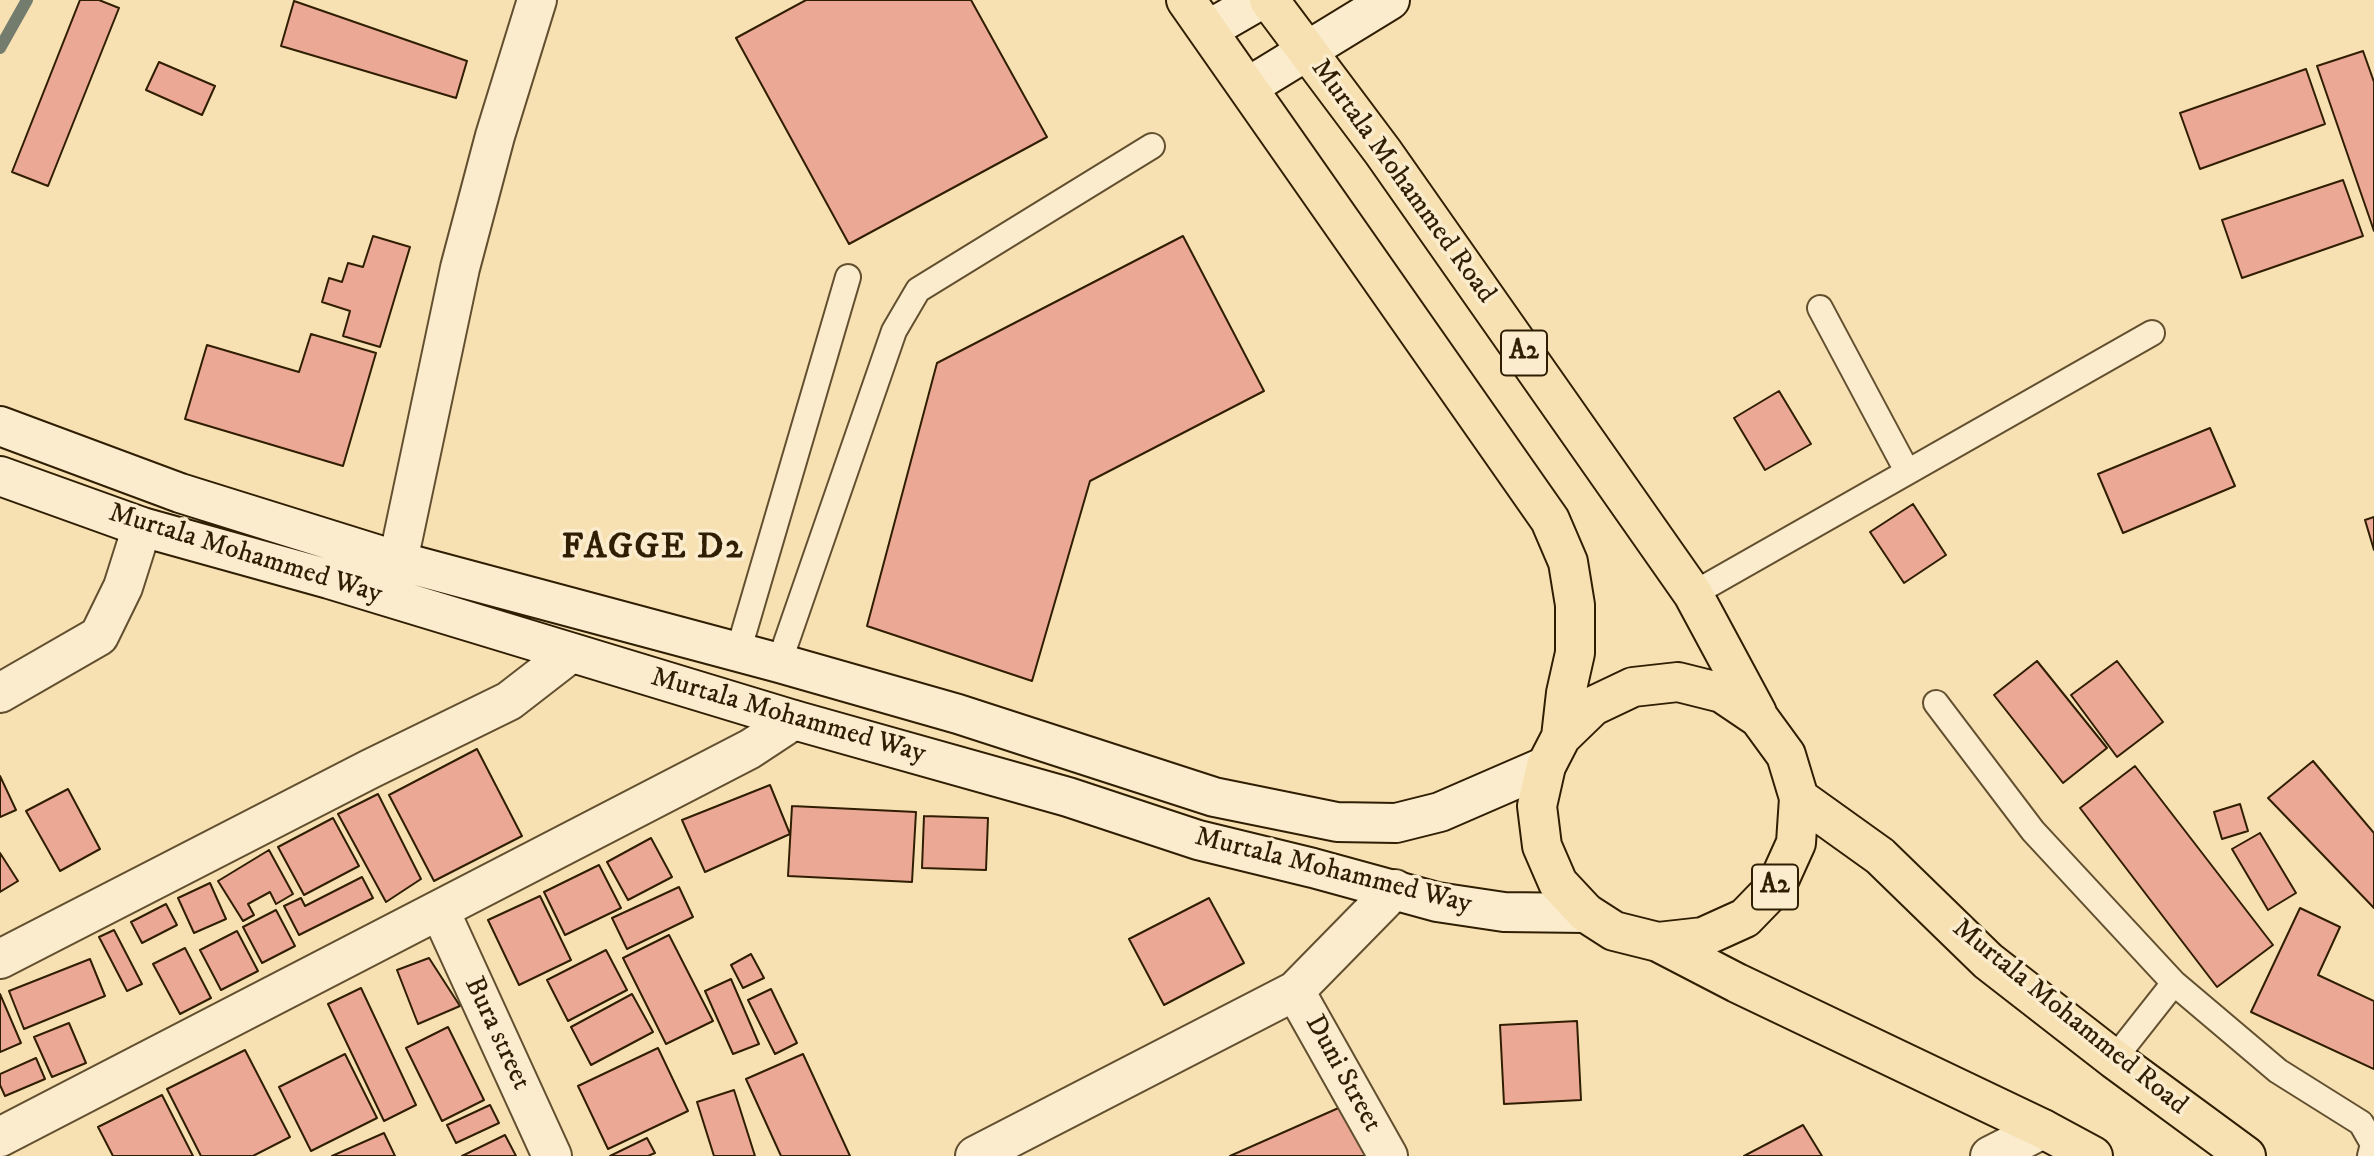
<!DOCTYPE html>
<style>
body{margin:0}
canvas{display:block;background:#f7e1b2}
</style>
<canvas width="2374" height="1156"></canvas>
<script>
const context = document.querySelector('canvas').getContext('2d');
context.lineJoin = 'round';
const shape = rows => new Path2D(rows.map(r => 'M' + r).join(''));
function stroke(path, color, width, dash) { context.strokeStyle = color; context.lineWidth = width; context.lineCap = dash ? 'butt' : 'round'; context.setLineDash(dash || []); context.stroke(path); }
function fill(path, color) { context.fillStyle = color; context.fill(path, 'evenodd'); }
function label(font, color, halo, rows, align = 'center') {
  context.font = font + ' "IM FELL DW Pica",serif'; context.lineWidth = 7; context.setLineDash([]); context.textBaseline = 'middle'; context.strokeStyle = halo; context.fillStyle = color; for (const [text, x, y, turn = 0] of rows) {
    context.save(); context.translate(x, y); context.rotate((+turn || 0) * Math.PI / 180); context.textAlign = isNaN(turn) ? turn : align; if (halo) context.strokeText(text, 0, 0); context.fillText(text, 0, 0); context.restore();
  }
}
stroke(shape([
 [0,48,27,0]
]), '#747c6e', 12);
const building = shape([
 [80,0,99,0,119,8,48,186,12,172,80,0],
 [806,0,971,0,1047,137,849,244,736,38,806,0],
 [294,1,467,61,456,98,281,46,294,1],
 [2363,51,2374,82,2374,231,2317,66,2363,51],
 [159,62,215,86,202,115,146,90,159,62],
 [2306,69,2325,124,2200,169,2180,113,2306,69],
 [2343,180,2363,236,2242,278,2222,220,2343,180],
 [373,236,410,247,380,347,343,336,350,311,322,302,329,278,342,282,348,263,363,267,373,236],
 [1183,236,1264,391,1090,481,1032,681,867,626,937,363,1183,236],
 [311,334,376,353,343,466,185,419,207,345,299,372,311,334],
 [1779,391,1811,444,1765,470,1734,418,1779,391],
 [2210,428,2235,486,2123,533,2098,474,2210,428],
 [1913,504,1946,555,1904,583,1870,532,1913,504],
 [2374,517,2374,550,2365,520,2374,517],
 [2037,661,2107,748,2063,783,1994,695,2037,661],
 [2117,661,2163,722,2117,757,2071,695,2117,661],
 [477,749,522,836,434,881,389,795,477,749],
 [2313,761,2374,833,2374,908,2268,798,2313,761],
 [2135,766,2273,945,2217,987,2080,808,2135,766],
 [0,776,16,810,0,817,0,776],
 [770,785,790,834,705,872,682,820,770,785],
 [68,789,100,849,60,871,26,811,68,789],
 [378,794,421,879,386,902,338,814,378,794],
 [2240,804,2248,831,2222,839,2214,812,2240,804],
 [792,806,916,812,912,882,788,876,792,806],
 [924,816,988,818,986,870,922,868,924,816],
 [333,818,359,866,304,895,278,847,333,818],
 [2260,833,2296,893,2268,910,2232,849,2260,833],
 [651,838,672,877,628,900,607,862,651,838],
 [269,850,293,894,276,904,270,892,248,904,254,915,243,921,218,881,269,850],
 [0,853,18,881,0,892,0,853],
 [599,865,621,908,565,935,544,892,599,865],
 [362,877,373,898,299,935,284,906,301,898,305,906,362,877],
 [210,883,226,919,194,933,178,898,210,883],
 [679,887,693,917,627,949,612,918,679,887],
 [540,896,571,960,519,985,488,920,540,896],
 [1209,898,1244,963,1164,1005,1129,939,1209,898],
 [166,904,177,925,142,943,131,922,166,904],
 [2300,908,2340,927,2318,975,2374,1001,2374,1069,2251,1012,2300,908],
 [276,910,295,946,262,963,243,927,276,910],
 [114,930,142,984,127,991,99,937,114,930],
 [237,931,258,971,221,990,200,950,237,931],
 [669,935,713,1021,666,1044,623,958,669,935],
 [185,948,211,998,180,1014,153,964,185,948],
 [606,950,627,990,568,1021,547,980,606,950],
 [751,954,764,978,743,988,731,965,751,954],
 [429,958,460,1006,418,1024,397,970,429,958],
 [90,959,105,996,24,1029,9,991,90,959],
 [731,979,759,1044,733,1054,705,991,731,979],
 [361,988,416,1105,384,1121,328,1004,361,988],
 [771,989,797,1043,775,1054,748,1000,771,989],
 [0,994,21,1043,0,1052,0,994],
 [632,994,653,1032,591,1065,571,1027,632,994],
 [1577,1021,1581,1100,1504,1104,1500,1025,1577,1021],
 [69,1023,86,1063,52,1077,34,1037,69,1023],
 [448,1027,484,1100,442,1121,406,1048,448,1027],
 [658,1048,688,1111,608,1149,578,1086,658,1048],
 [245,1050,290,1137,253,1156,201,1156,167,1089,245,1050],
 [345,1054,377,1118,311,1151,279,1087,345,1054],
 [803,1054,850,1156,781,1156,746,1079,803,1054],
 [36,1058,45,1079,5,1096,0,1085,0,1074,36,1058],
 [734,1090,755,1156,714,1156,697,1102,734,1090],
 [162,1095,193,1156,113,1156,98,1127,162,1095],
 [490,1105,499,1123,456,1143,447,1125,490,1105],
 [1343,1106,1372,1156,1230,1156,1343,1106],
 [1803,1125,1822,1156,1744,1156,1803,1125],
 [384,1133,395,1156,332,1156,384,1133],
 [505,1135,516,1156,462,1156,505,1135],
 [647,1138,655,1153,648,1156,610,1156,647,1138]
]);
fill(building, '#eba894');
stroke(building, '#301e03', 2);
const service = shape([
 [1820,308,1907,471],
 [1693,594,2152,333],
 [738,652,848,277],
 [779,663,894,331,918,290,1152,146],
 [1936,703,2033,831,2174,983,2278,1071,2361,1123,2373,1144,2370,1156],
 [2114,1059,2174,983]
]);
const minor = shape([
 [398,561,460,268,495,136,537,0],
 [0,693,99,636,123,587,142,527],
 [440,911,552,1156],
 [0,959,370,769,509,701,571,653],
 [1295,991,1388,1156],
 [0,1137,750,749,794,720],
 [975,1156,1295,991,1395,889],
 [1990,1156,2043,1129]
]);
const secondary = shape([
 [1208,30,1260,0],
 [1248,87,1390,0],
 [0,426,180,493,398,561,779,663,958,714,1214,797,1337,822,1396,823,1440,812,1546,766],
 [0,476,142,527,329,579,794,720,1068,797,1198,840,1313,868,1437,902,1504,912,1586,913]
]);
const trunk = shape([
 [1186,0,1550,520,1568,562,1575,605,1575,653,1566,693,1561,737,1546,766,1537,806,1542,846,1558,883,1586,913,1614,931,1658,942,1703,937,1745,918,1777,885,1796,843,1799,798,1786,755,1759,718,1722,693,1678,682,1633,687,1593,706,1561,737],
 [1269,0,1383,152,1693,594,1757,713],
 [1799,798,1880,856,1988,961,2114,1059,2246,1156],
 [1658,942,1737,983,2043,1129,2093,1156]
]);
stroke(service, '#624f2f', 28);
stroke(minor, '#624f2f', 42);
stroke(secondary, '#301e03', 42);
stroke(trunk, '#301e03', 42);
stroke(service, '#faeccd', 24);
stroke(minor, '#faeccd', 38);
stroke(secondary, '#faeccd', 38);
stroke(trunk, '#f7e1b2', 38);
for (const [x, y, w] of [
 [1524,353,46],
 [1775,887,46]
]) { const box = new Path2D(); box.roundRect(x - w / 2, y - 22.5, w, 45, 5); context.fillStyle = '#faeccd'; context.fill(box); stroke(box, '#301e03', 2); }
label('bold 26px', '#301e03', null, [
 ["A2",1524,353],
 ["A2",1775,887]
]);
label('28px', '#301e03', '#faeccd', [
 ["Murtala Mohammed Road",1402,182,54],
 ["Murtala Mohammed Way",245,555,17],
 ["Murtala Mohammed Way",788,717,16],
 ["Murtala Mohammed Way",1333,872,14],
 ["Murtala Mohammed Road",2069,1018,39],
 ["Bura street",496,1034,65],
 ["Duni Street",1342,1074,61]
]);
context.letterSpacing = '2px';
label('bold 35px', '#301e03', '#faeccd', [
 ["FAGGE D2",653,550]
]);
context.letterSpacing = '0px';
</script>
